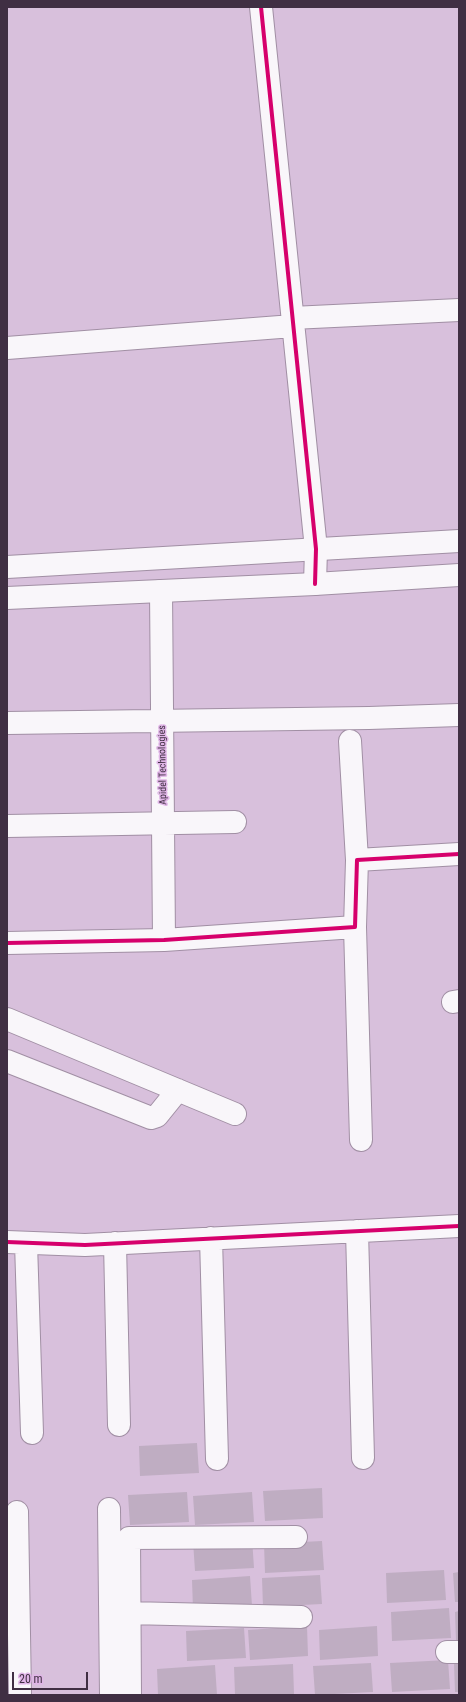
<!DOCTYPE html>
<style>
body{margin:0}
#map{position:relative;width:466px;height:1702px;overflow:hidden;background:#d8c0dc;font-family:"Roboto Condensed",sans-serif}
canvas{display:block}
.frame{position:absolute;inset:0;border:8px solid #402f43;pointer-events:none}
.scale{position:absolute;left:12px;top:1672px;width:76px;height:18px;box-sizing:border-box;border:2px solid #402f43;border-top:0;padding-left:5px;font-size:12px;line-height:14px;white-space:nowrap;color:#402f43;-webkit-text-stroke:3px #e0b5e7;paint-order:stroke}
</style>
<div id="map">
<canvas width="466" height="1702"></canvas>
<div class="frame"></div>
<div class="scale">20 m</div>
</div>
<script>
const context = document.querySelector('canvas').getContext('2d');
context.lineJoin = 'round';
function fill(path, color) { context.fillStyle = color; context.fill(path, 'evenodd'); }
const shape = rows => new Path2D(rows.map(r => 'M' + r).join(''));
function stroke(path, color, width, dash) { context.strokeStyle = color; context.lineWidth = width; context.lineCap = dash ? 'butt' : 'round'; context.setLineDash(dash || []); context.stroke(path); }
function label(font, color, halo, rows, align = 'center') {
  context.font = font + ' "Roboto Condensed",sans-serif'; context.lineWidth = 3; context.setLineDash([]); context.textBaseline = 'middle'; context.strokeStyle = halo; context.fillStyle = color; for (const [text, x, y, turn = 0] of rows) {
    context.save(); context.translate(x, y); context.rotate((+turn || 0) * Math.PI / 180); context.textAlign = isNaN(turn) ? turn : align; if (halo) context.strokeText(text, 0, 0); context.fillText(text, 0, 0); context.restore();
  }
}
fill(shape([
 [197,1443,199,1473,140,1476,139,1446],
 [322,1488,323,1518,265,1521,263,1491],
 [187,1492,189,1522,130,1525,128,1495],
 [252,1492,254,1522,195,1525,193,1496],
 [252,1538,254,1568,195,1571,193,1541],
 [322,1541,324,1570,265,1573,264,1544],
 [444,1570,446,1600,387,1603,386,1573],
 [459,1572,459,1602,455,1602,453,1573],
 [320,1575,322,1604,263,1607,262,1578],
 [250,1576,252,1606,193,1609,192,1580],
 [449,1608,451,1638,392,1641,391,1612],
 [459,1611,459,1641,456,1641,455,1612],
 [307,1626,308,1656,250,1660,248,1630],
 [377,1626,378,1656,320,1660,319,1630],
 [244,1628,246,1658,187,1661,186,1631],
 [448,1660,450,1689,392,1692,390,1663],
 [459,1662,459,1692,455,1692,454,1663],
 [371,1663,373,1692,315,1695,313,1666],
 [293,1664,294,1694,235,1695,234,1667],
 [215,1665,217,1695,158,1695,157,1669]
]), '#bfadc2');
const minor = shape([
 [261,7,316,549,315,584],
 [292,318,459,310],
 [7,348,293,326],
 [161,591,164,940],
 [7,723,369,718,459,715],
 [350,741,357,860],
 [7,826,235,822],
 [355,927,361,1140],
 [7,943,164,940,355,927,357,860,459,854],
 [453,1002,459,1001],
 [7,1019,235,1114],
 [7,1061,151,1118,157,1116,178,1090],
 [357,1231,363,1458],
 [211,1238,217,1459],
 [7,1242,85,1245,459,1226],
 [26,1243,32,1433],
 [115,1243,119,1425],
 [109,1509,111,1695],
 [17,1512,20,1695],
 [128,1613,301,1617],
 [447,1652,459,1652],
 [130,1695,129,1538,296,1537]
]);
const major = shape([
 [7,567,459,541],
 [7,598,315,584,459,575]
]);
stroke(minor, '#a18fa4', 24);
stroke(major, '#a18fa4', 24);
stroke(minor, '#f9f6fa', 22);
stroke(major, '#f9f6fa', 22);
stroke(shape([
 [261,7,316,549,315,584],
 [7,943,164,940,355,927,357,860,459,854],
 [7,1242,85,1245,459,1226]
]), '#d6006c', 4);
label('10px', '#402f43', '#e0b5e7', [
 ["Apidel Technologies",163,765,-91]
]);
</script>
